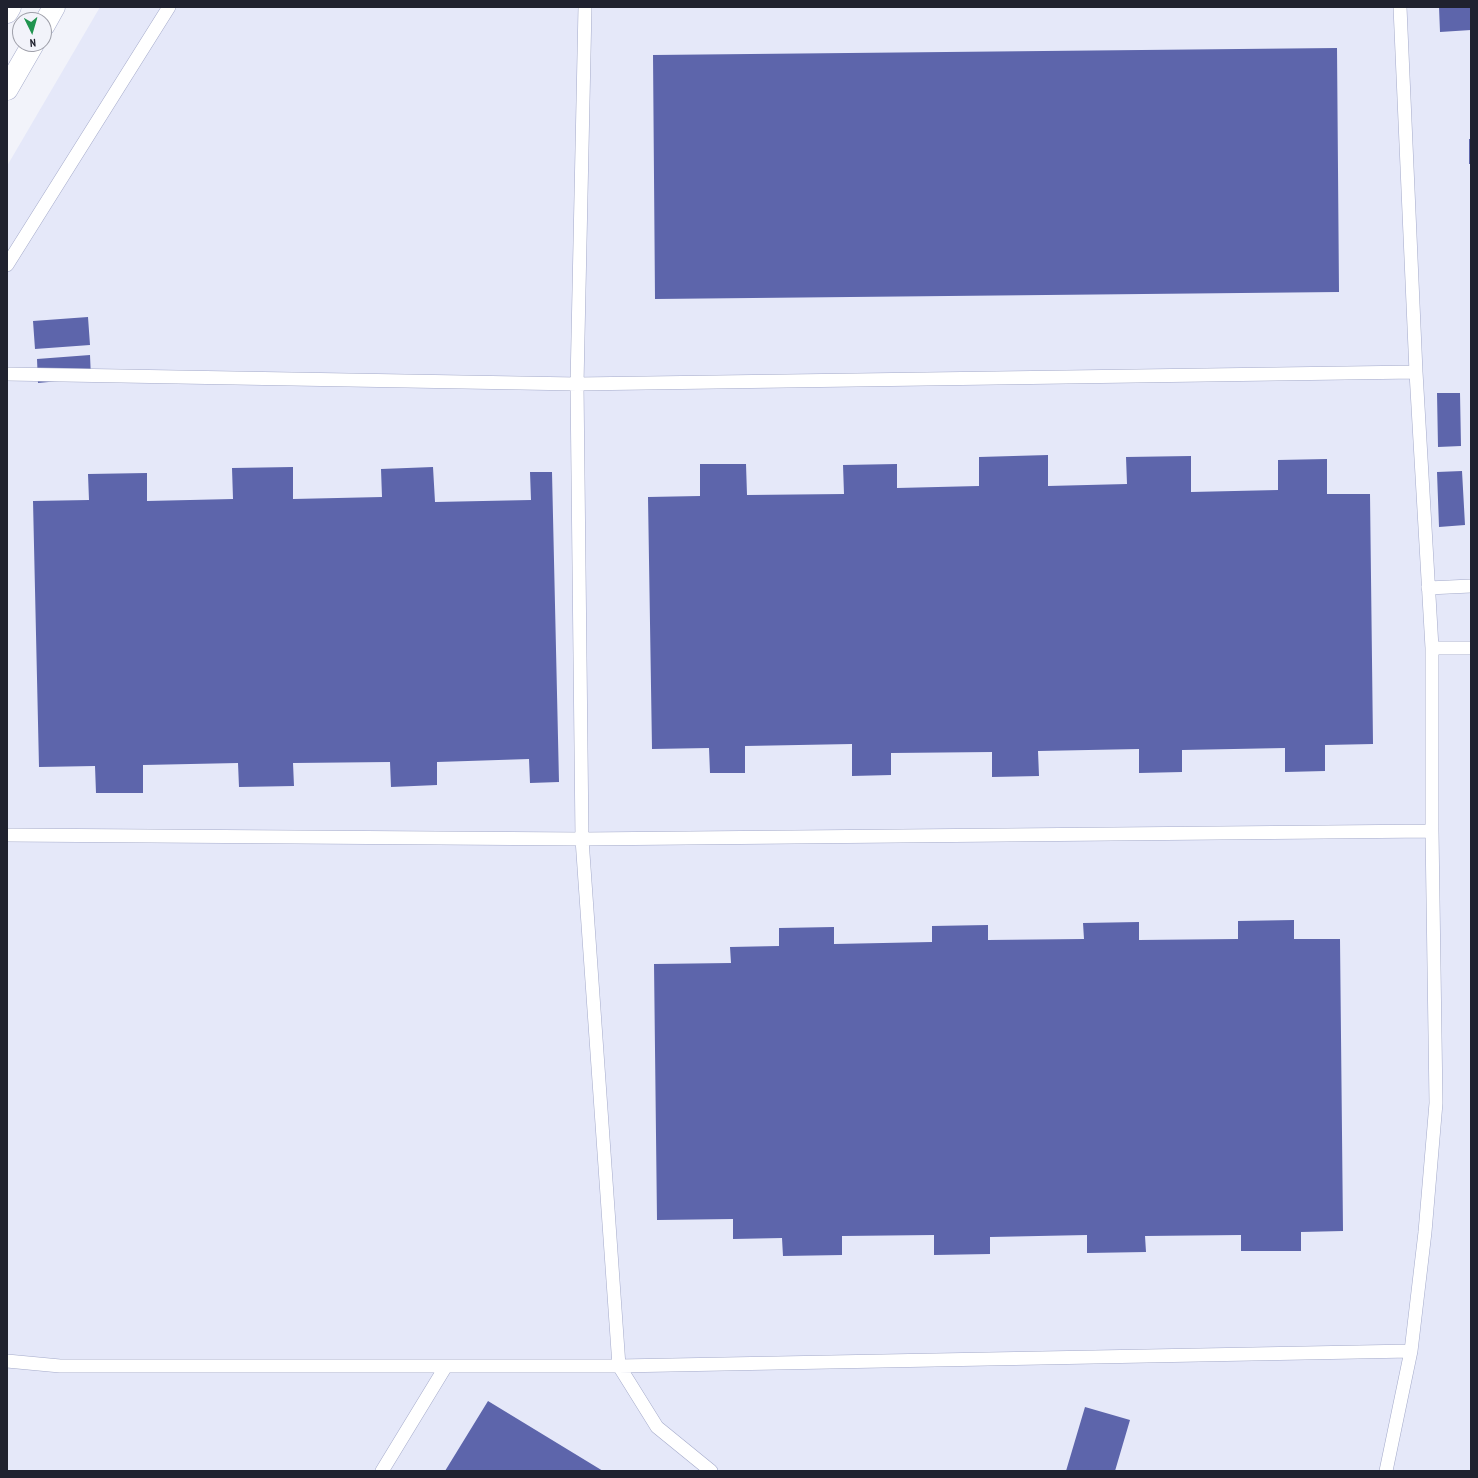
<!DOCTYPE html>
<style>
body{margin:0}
#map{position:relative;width:1478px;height:1478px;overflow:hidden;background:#f2f3fa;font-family:"PT Sans Narrow",sans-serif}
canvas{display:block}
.frame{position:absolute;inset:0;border:8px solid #20222f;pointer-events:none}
.north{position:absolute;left:12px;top:12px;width:40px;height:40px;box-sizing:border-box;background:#f2f3fa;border:1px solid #9e9fa9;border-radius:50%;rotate:175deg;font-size:11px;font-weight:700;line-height:16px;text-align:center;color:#20222f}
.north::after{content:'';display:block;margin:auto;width:14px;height:18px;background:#20944f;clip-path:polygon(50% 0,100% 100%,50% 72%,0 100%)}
</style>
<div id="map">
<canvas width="1478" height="1478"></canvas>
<div class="frame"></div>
<div class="north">N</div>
</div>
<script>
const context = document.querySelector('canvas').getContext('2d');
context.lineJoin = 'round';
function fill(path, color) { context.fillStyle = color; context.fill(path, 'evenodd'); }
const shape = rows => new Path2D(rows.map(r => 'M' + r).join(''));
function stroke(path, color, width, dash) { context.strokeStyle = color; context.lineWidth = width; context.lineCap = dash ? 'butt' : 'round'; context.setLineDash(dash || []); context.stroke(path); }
fill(shape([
 [100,7,1471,7,1471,1471,7,1471,7,166]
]), '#e5e8f9');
fill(shape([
 [1439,7,1471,7,1471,30,1440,32],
 [1337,48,1339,292,655,299,653,55],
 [1469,139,1471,139,1471,164,1469,164],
 [88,317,90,345,35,349,33,321],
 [90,355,91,378,38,383,37,359],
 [1437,393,1460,393,1461,446,1438,447],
 [1048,455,1048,486,1127,484,1126,457,1191,456,1191,492,1278,490,1278,460,1327,459,1327,494,1370,494,1373,744,1325,745,1325,771,1285,772,1285,748,1182,750,1182,772,1139,773,1139,749,1038,751,1039,776,992,777,992,752,891,753,891,775,852,776,852,744,745,746,745,773,710,773,709,748,652,749,648,497,700,496,700,464,746,464,747,495,844,494,843,465,897,464,897,488,979,486,979,457],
 [293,467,293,499,382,497,381,469,433,467,435,502,531,500,530,472,552,472,559,782,530,783,529,759,437,762,437,785,391,787,390,762,293,763,294,786,239,787,238,763,143,765,143,793,96,793,95,766,39,767,33,501,89,500,88,474,147,473,147,501,233,499,232,468],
 [1462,471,1465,525,1439,527,1437,472],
 [1294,920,1294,939,1340,939,1343,1231,1301,1232,1301,1251,1241,1251,1241,1235,1145,1236,1146,1252,1087,1253,1087,1235,990,1237,990,1254,934,1255,934,1235,842,1236,842,1255,783,1256,782,1238,733,1239,733,1219,657,1220,654,964,731,963,730,947,779,946,779,928,834,927,834,944,932,942,932,926,988,925,988,940,1084,939,1083,923,1139,922,1139,940,1238,939,1238,921],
 [488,1401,603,1471,445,1471],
 [1085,1407,1130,1420,1115,1471,1066,1471]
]), '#5d65ab');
const service = shape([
 [585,7,577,384,582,839,619,1366,657,1427,711,1471],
 [7,265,169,7],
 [7,374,577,384,1416,372],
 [1428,588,1471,586],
 [1432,648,1471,648],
 [7,835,582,839,1432,831],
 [7,1361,60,1366,619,1366,1411,1351],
 [382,1471,446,1366],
 [1386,1471,1411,1351,1425,1232,1436,1103,1432,831,1432,648,1416,372,1400,7]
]);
const minor = shape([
 [7,12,10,7],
 [44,25,54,7],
 [7,89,33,44]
]);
stroke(service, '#a4aaca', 14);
stroke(minor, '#a4aaca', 23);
stroke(service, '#fff', 13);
stroke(minor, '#fff', 22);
</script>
